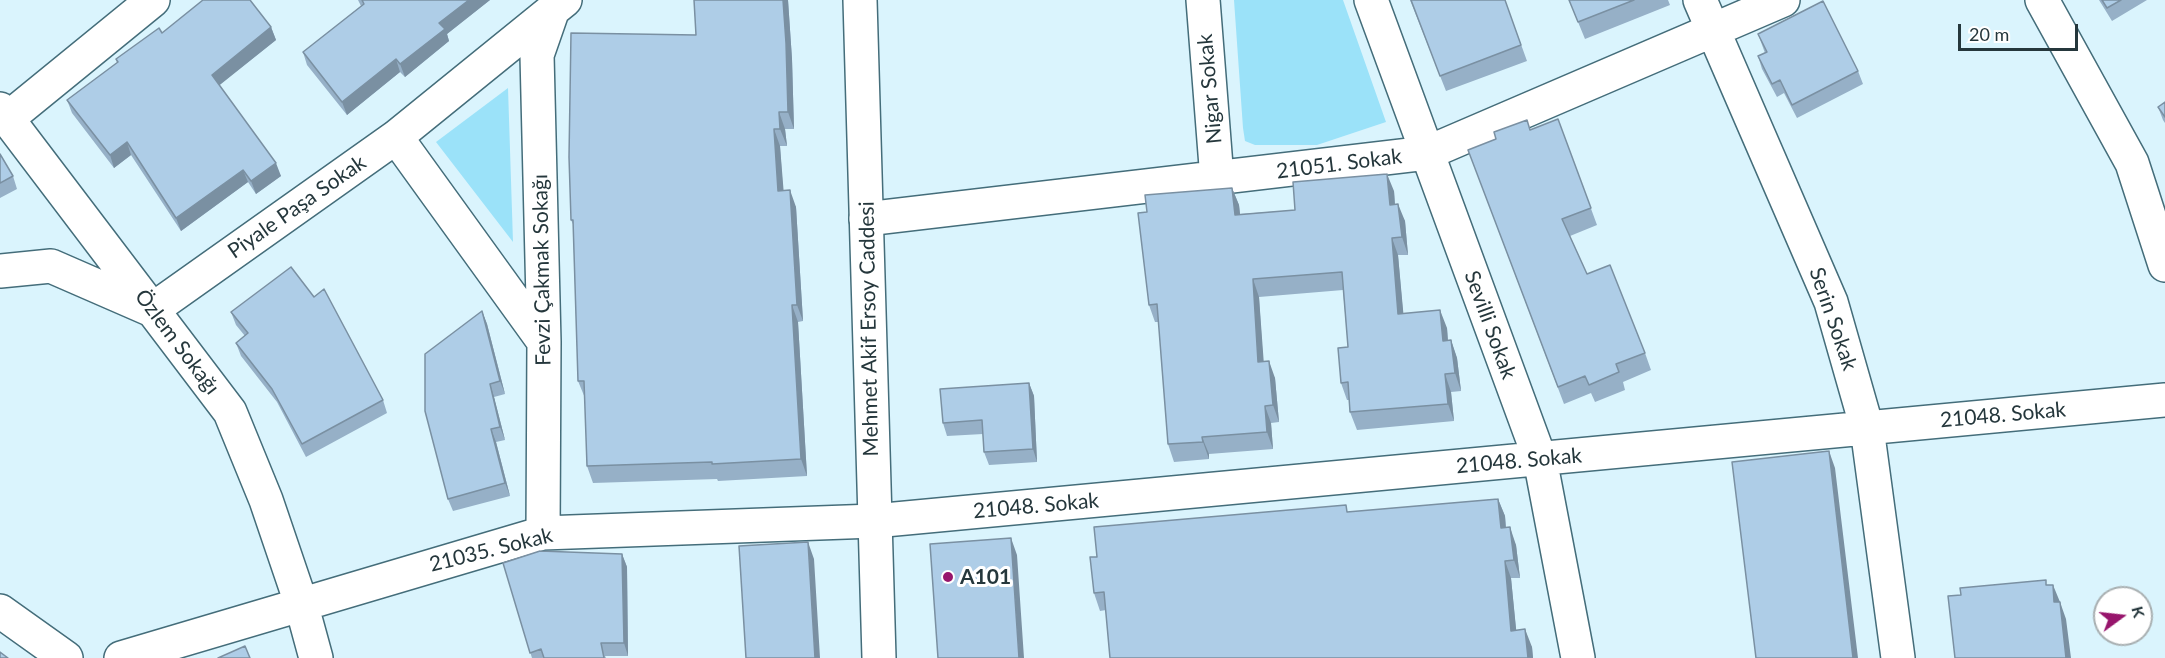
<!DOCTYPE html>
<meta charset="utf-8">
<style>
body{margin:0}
#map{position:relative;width:2165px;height:658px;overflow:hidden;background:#daf4fd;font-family:Lato,sans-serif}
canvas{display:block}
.north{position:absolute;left:2093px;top:586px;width:60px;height:60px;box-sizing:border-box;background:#fff;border:2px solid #a8afb1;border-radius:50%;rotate:75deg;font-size:16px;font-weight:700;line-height:24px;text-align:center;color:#25373c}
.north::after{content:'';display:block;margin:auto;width:21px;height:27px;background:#97156c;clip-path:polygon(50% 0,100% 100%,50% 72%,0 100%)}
.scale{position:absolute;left:1958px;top:24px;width:120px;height:27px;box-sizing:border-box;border:3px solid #25373c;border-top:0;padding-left:8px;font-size:18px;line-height:21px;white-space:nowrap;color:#25373c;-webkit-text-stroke:4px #fff;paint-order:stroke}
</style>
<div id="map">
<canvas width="2165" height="658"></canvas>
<div class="north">K</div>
<div class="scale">20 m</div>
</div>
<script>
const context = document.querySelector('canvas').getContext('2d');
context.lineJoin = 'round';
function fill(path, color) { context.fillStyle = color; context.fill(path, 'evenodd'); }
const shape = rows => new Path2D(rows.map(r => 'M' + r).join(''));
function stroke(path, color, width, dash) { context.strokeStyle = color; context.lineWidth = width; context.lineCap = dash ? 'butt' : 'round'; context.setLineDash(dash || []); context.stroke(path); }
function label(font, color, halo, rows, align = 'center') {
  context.font = font + ' Lato,sans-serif'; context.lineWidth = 6; context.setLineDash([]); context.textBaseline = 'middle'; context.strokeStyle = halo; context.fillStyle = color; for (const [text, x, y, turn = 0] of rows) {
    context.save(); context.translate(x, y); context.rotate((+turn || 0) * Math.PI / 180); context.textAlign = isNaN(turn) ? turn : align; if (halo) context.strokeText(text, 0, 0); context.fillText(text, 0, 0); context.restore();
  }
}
fill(shape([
 [1234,0,1343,0,1386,122,1317,145,1255,145,1245,141,1243,128],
 [508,88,513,242,436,142]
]), '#9be2f9');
const minor = shape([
 [1203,0,1217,179],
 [1371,0,1540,459,1578,658],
 [1700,0,1831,302,1867,428,1898,658],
 [2042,0,2132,163,2165,265],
 [0,109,230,412,266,500,301,603,316,658],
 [7,119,153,0],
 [396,137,544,342],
 [866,219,1427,153,1783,0],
 [0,271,51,266,152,310,396,137,565,0],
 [543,533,544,342,537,55,553,9],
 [0,611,66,658],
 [121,658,543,533,874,521,2165,400]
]);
const major = shape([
 [860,0,879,658]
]);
stroke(minor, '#446d7a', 36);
stroke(major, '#446d7a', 36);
stroke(minor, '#fff', 33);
stroke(major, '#fff', 33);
fill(shape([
 [358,0,490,0,447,34,449,41,405,77,400,72,347,115,307,65,303,52,361,6],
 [694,0,788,0,792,59,794,129,785,129,787,146,780,146,783,191,796,207,803,321,798,322,807,476,718,481,717,479,593,483,587,466,585,398,578,381,573,224,571,220,696,35],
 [1410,0,1505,0,1527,61,1446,91],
 [1569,0,1668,0,1670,5,1585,39],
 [2099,0,2147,0,2112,21],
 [271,27,276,40,219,85,281,176,256,194,248,182,181,231,131,155,114,168,72,113,67,100,117,63,116,59,162,33],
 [1758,34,1858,71,1863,84,1797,118,1784,93,1777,97,1762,69,1758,56,1765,53],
 [2165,102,2165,123,2163,120,2158,107],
 [1558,119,1597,225,1570,236,1587,274,1645,353,1651,370,1623,382,1625,390,1595,402,1591,393,1564,404,1468,150,1530,130],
 [0,154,13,176,17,189,0,198],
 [1232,188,1239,205,1240,214,1295,210,1394,191,1395,204,1405,221,1408,255,1398,255,1403,313,1447,328,1448,340,1451,340,1457,358,1461,391,1451,392,1454,421,1357,430,1350,412,1349,400,1347,400,1341,383,1348,347,1343,290,1259,297,1263,361,1275,378,1279,422,1271,423,1273,449,1209,454,1209,459,1174,462,1168,444,1159,322,1155,322,1149,305,1147,212],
 [482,311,487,324,505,394,494,397,505,440,496,442,510,496,453,511,448,499],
 [231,312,383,400,387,413,306,457,277,402,241,356,236,343,245,336,236,325],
 [1029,383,1034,396,1037,462,989,465,984,452,983,434,947,436,943,423],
 [1498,499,1505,516,1506,528,1516,545,1520,578,1511,578,1516,630,1532,647,1533,658,1110,658,1106,610,1100,611,1094,593,1349,512],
 [622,554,627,567,628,656,605,656,606,658,532,658,503,563]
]), '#96b0c7');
fill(shape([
 [469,0,490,0,447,34,449,41,405,77,400,64,439,23],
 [783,0,788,0,792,59,794,129,788,112],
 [271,27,276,40,216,88,212,75],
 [396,59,400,72,347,115,342,102],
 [779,112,785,129,787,146,780,129],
 [774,129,780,146,785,208,778,191],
 [127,142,131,155,114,168,110,155],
 [276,163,281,176,256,194,251,181],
 [243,170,248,182,181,231,176,218],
 [1387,174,1394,191,1396,222,1390,205],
 [1232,188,1239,205,1242,232,1235,215],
 [790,190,796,207,803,321,797,305],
 [1398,204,1405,221,1408,255,1402,237],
 [1392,238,1398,255,1405,331,1398,314],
 [1253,279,1259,297,1265,379,1258,362],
 [792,305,798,322,807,476,801,459],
 [1440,310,1447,328,1449,358,1443,341],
 [482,311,487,324,505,394,500,381],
 [1451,340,1457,358,1461,391,1455,373],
 [1269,361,1275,378,1279,422,1273,405],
 [1445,374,1451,392,1454,421,1448,404],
 [1029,383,1034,396,1037,462,1033,449],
 [490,384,494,397,505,440,500,427],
 [1265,406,1271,423,1273,449,1267,432],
 [491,429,496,442,510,496,505,483],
 [1202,437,1209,454,1209,459,1203,442],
 [1829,451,1835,468,1858,658,1853,658],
 [1498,499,1505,516,1507,545,1501,528],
 [1510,527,1516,545,1520,578,1514,560],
 [1011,538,1017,555,1024,658,1019,658],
 [808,542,814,559,820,658,815,658],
 [622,554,627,567,628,656,624,643],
 [1505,561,1511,578,1518,648,1511,631],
 [2053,585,2060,602,2054,602],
 [2060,602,2066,619,2071,658,2066,658],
 [1525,629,1532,647,1533,658,1528,658]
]), '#7a90a2');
const building = shape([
 [203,0,250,0,271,27,212,75,276,163,251,181,243,170,176,218,127,142,110,155,67,100,118,62,116,59,159,28,162,33,203,0],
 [362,0,469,0,439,23,445,29,400,64,396,59,342,102,303,52,364,4,362,0],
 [694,0,783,0,786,43,788,112,779,112,780,129,774,129,778,191,790,190,797,305,792,305,801,459,712,464,712,462,587,466,584,381,578,381,573,220,571,220,569,157,571,33,696,35,694,0],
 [1411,0,1505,0,1521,45,1440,76,1411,0],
 [1569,0,1634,0,1578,22,1569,0],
 [2102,0,2121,0,2107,8,2102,0],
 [1823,1,1858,71,1792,105,1780,80,1772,84,1758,56,1767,52,1758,34,1823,1],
 [2165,102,2165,117,2158,107,2165,102],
 [1558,119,1591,208,1562,219,1587,274,1610,265,1645,353,1616,364,1619,372,1589,385,1585,376,1558,387,1468,150,1496,139,1494,132,1527,120,1530,130,1558,119],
 [0,154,13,176,0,183,0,154],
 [1387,174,1390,205,1398,204,1402,237,1392,238,1398,314,1440,310,1443,341,1451,340,1455,373,1445,374,1448,404,1350,412,1348,382,1341,383,1338,348,1348,347,1342,272,1253,279,1258,362,1269,361,1273,405,1265,406,1267,432,1202,437,1203,442,1168,444,1157,304,1149,305,1138,213,1147,212,1145,195,1232,188,1235,215,1295,210,1293,182,1387,174],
 [291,267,314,297,324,289,383,400,302,444,272,389,236,343,248,333,231,312,291,267],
 [482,311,500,381,490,384,500,427,491,429,505,483,448,499,425,411,425,354,482,311],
 [1029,383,1033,449,984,452,982,420,943,423,940,389,1029,383],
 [1829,451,1853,658,1756,658,1732,462,1829,451],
 [1498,499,1501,528,1510,527,1514,560,1505,561,1511,631,1525,629,1528,658,1110,658,1104,592,1094,593,1090,557,1097,557,1094,527,1346,505,1347,512,1498,499],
 [1011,538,1019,658,938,658,930,544,1011,538],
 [808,542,815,658,746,658,739,546,808,542],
 [540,551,622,554,624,643,601,643,604,658,544,658,541,649,530,653,503,563,540,551],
 [2046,580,2046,585,2053,585,2054,602,2060,602,2066,658,1955,658,1948,596,1961,595,1960,588,2046,580],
 [245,646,250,658,218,658,245,646],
 [0,652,8,658,0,658,0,652]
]);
fill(building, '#aecde7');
stroke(building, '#7a90a2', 1.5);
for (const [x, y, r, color] of [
 [948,577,6,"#97156c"]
]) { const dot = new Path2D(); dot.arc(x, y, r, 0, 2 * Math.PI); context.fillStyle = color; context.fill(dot); stroke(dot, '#fff', 2); }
label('21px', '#25373c', '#fff', [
 ["Nigar Sokak",1210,89,-95],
 ["21051. Sokak",1339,164,-7],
 ["Piyale Paşa Sokak",297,207,-35],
 ["Fevzi Çakmak Sokağı",542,270,-91],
 ["Serin Sokak",1833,319,71],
 ["Sevilli Sokak",1490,325,70],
 ["Mehmet Akif Ersoy Caddesi",869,329,-91],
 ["Özlem Sokağı",177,342,53],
 ["21048. Sokak",2003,415,-5],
 ["21048. Sokak",1519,461,-5],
 ["21048. Sokak",1036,506,-5],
 ["21035. Sokak",491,550,-14]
]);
label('bold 21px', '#25373c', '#fff', [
 ["A101",960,577]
], 'left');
</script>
